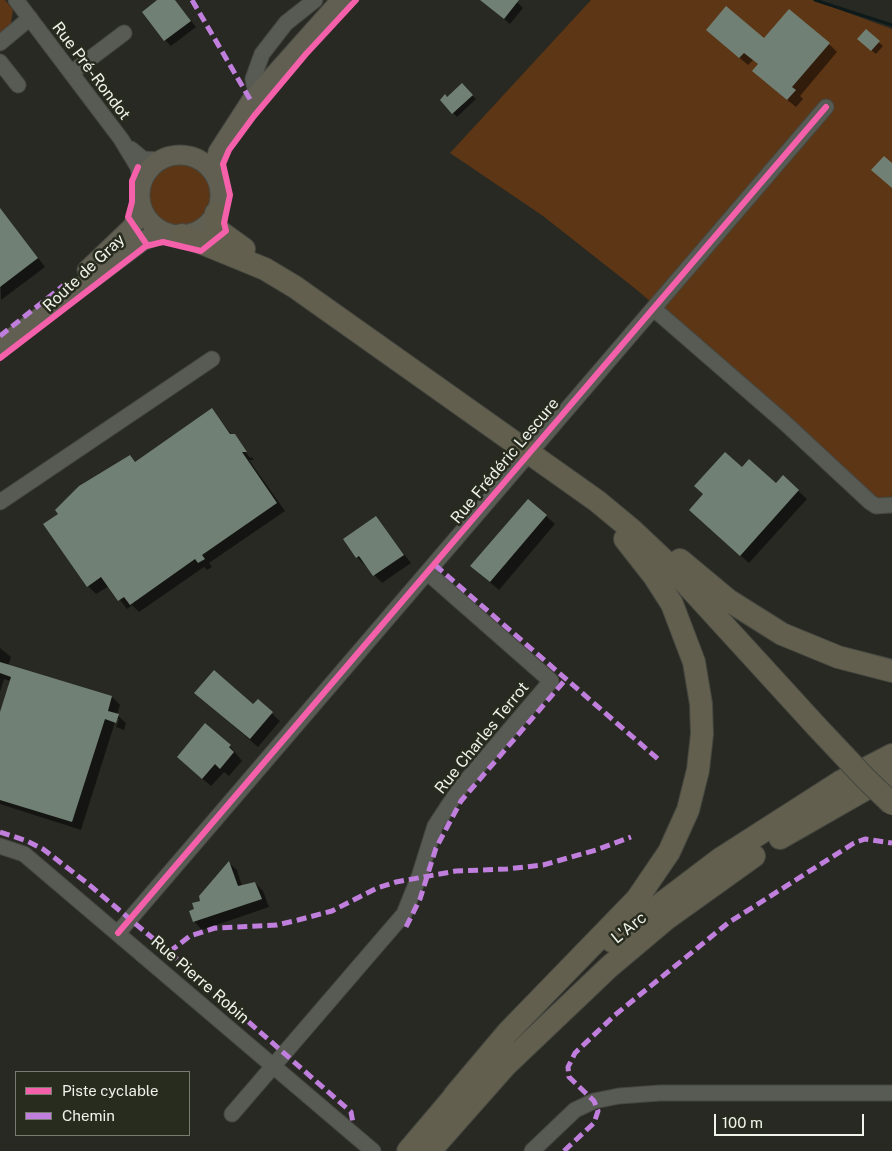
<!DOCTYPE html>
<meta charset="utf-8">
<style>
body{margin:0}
#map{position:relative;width:892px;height:1151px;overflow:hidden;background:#272922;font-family:"Public Sans",sans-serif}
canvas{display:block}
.legend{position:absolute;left:15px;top:1071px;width:175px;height:65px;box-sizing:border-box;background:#282c1f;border:1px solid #787c70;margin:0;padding:6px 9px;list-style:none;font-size:15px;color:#eff3ea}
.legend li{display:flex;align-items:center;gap:10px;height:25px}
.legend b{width:25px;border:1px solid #787c70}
.scale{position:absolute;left:714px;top:1114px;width:150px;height:22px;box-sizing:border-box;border:2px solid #eff3ea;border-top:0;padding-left:6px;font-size:15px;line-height:18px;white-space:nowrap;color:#eff3ea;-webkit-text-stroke:4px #282c1f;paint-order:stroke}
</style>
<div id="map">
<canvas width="892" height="1151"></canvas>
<ul class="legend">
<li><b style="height:6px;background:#f560ab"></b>Piste cyclable</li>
<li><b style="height:6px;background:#c07fdc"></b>Chemin</li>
</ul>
<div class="scale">100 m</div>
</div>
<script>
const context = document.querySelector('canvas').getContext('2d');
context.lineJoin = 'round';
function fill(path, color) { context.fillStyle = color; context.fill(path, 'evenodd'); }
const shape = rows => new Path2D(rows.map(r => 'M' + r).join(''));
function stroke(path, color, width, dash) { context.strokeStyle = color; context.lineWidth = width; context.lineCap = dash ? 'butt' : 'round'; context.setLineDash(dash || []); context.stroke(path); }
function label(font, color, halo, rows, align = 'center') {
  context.font = font + ' "Public Sans",sans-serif'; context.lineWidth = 5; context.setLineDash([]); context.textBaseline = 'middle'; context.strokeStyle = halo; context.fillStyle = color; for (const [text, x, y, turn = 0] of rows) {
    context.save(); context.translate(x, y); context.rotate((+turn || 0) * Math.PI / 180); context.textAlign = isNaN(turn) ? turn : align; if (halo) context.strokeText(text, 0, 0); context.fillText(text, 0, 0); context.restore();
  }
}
fill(shape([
 [0,0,5,0,13,10,11,23,0,35],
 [591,0,813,0,892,29,892,495,888,499,877,499,637,290,543,216,450,153],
 '149 194a32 32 0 1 1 64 0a32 32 0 1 1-64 0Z'
]), '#5d3616');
fill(shape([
 [159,0,175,0,196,27,171,46,165,40],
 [481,0,515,0,523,8,510,24],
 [866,31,883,46,876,54,862,43],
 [716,38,829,44,837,52,800,96,803,99,796,107,762,79,759,65,753,60,748,65],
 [462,85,476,99,457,117,441,100,448,98],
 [0,214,12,224,45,267,1,300],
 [212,410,232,435,240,441,238,441,250,458,252,457,254,460,249,460,285,511,209,563,212,567,207,570,204,567,139,612,132,605,127,609,109,586,96,594,88,586,130,457,136,463],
 [742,469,776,484,783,477,807,499,749,563,699,519,705,495],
 [528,500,555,524,499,590,480,574],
 [376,518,411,563,382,583,357,557],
 [0,648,11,657,8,666,112,697,120,705,117,715,126,723,124,730,116,727,119,719,116,719,81,830,0,804,0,716,11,681,4,679,0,692],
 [196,693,254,706,258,701,280,721,258,747],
 [205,725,230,746,242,761,229,776,224,772,211,786,186,765],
 [229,863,237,870,242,886,255,883,263,891,269,907,202,930,194,921,196,910]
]), '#0007');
stroke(shape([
 [815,0,892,25]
]), '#0d1a19', 3);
fill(shape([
 [157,0,175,0,191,21,164,41,142,12],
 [480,0,519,0,504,19],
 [726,6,764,38,789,9,830,43,792,87,796,90,787,100,752,71,758,64,744,53,739,58,706,30],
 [866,29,880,41,871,51,857,39],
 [462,83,473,95,452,114,440,100,445,94,447,97],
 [884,156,892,163,892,188,871,170],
 [0,208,38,258,0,287],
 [212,408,230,434,235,434,247,452,242,452,277,503,202,555,205,559,198,563,195,559,130,605,124,597,118,601,101,577,87,587,43,524,58,514,55,510,79,486,130,455,135,462],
 [725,452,742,467,749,459,776,483,783,475,799,490,740,556,689,510,703,494,694,486],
 [528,499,547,515,490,582,470,566],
 [376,516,404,555,373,576,359,556,356,558,343,539],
 [0,662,112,696,108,711,119,714,116,723,105,719,72,822,0,800,0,712,11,677,0,673],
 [214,670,253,704,258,699,273,712,250,739,194,693],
 [205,723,231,745,229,747,234,752,220,769,215,764,202,779,177,757],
 [229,861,238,886,255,882,262,899,193,922,189,911,194,909,192,903,200,901,199,896]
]), '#718074');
const minor = shape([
 [16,0,121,139,138,167,141,184],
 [0,43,30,18],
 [0,62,18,85],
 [71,73,124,33],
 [256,93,253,79,262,54,286,23,315,0],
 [131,149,143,159,161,160],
 [654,309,784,422,870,502,876,506,892,505],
 [0,502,212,359],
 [0,846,24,854,373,1151],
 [118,933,826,107],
 [232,1114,404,914,419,877,435,826,460,788,551,681,428,573],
 [532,1151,575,1110,594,1101,619,1096,660,1093,892,1093]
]);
const major = shape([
 '140 195a40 40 0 1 1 80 0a40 40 0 1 1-80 0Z',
 [214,172,218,152,251,101,341,0],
 [87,270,132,227,138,216,140,198],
 [0,347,142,241,158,235,170,234]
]);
const highway = shape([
 [216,213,216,225,219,231,244,249],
 [182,235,265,269,295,287,597,501,632,530,668,564,817,727],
 [680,560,728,600,782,634,838,657,892,671],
 [780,838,892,774],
 [612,941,720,859,840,782,892,755],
 [454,1096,508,1032,637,899,669,852,688,810,698,770,702,734,701,704,694,662,672,604,654,576,625,539],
 [408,1151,464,1085],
 [430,1151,506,1065,609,967,666,919,754,856]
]);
stroke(minor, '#454740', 17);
stroke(major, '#454740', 21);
stroke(highway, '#454740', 24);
stroke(minor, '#585a54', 15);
stroke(major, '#615f52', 19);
stroke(highway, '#625f4e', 22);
const highwayBridge = shape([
 [817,727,866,779,892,804]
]);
stroke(highwayBridge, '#454740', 24, []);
stroke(highwayBridge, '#625f4e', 22);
stroke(shape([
 [192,0,251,101],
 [0,336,64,285],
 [435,565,658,759],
 [0,832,27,841,43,849,87,883,169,952,351,1112,353,1123],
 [406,927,420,899,436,848,461,801,566,679],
 [169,952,190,936,215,928,277,925,298,920,332,911,377,888,396,882,456,871,507,869,543,865,596,850,631,837],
 [564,1151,594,1123,598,1111,594,1101,569,1077,568,1067,575,1053,615,1015,728,923,854,843,865,839,892,843]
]), '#c07fdc', 5, [10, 5]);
stroke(shape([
 [138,167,132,181,132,202,128,217,147,245],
 [0,358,146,246,163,242,201,251,226,231,224,223,230,195,223,164,229,150,254,116,306,54,356,0],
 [118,933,826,107]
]), '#f560ab', 6);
label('16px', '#eff3ea', '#282c1f', [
 ["Rue Pré-Rondot",91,71,53],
 ["Route de Gray",84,273,-43],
 ["Rue Frédéric Lescure",505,461,-50],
 ["Rue Charles Terrot",482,738,-51],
 ["L'Arc",629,928,-39],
 ["Rue Pierre Robin",200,980,41]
]);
</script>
